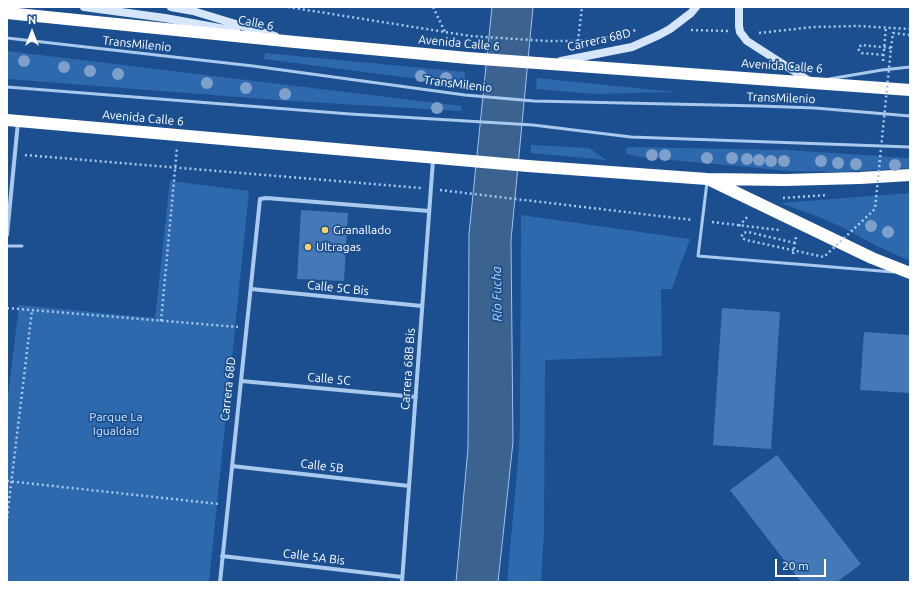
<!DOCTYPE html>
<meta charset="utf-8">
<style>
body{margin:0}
#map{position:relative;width:917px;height:589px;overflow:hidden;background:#1b4f8f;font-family:Ubuntu,sans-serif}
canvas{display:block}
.frame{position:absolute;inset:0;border:8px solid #fff;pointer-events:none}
.north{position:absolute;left:12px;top:12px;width:40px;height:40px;-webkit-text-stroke:3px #1b4f8f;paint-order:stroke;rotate:0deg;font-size:11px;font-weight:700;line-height:16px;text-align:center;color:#fff}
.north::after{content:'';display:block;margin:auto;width:14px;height:18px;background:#fff;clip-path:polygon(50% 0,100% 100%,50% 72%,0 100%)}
.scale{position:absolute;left:775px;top:559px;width:51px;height:18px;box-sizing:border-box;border:2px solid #fff;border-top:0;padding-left:5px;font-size:12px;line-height:14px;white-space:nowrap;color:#fff;-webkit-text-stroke:3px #1b4f8f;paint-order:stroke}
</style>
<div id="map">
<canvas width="917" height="589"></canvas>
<div class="frame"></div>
<div class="north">N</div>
<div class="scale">20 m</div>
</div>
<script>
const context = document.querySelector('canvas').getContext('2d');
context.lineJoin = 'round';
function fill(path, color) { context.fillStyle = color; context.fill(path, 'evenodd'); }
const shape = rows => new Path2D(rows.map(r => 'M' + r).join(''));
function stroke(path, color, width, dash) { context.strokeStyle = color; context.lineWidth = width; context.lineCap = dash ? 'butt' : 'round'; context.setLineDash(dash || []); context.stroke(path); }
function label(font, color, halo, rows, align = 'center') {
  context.font = font + ' Ubuntu,sans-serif'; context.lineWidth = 3.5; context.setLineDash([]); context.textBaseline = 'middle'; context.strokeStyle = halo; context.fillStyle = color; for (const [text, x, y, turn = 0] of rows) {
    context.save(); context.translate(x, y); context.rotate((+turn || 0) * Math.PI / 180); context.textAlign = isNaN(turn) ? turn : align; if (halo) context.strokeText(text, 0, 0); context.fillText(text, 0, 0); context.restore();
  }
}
fill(shape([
 [7,51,461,106,461,111,290,101,7,79],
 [265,53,465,72,465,85,264,59],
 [537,78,675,92,595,94,536,89],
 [531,145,589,148,606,160,531,153],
 [628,147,785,150,910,158,910,168,842,172,790,171,639,157,627,154,625,149],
 [170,181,249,191,209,582,7,582,7,404,19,305,155,318],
 [910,193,910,261,877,246,842,227,814,215,780,203],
 [521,215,690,239,672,289,661,289,662,356,545,360,544,532,541,582,507,582,519,450,520,422]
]), '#2e69ad');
const water = shape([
 [492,7,533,7,511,240,513,442,498,582,456,582,468,448,469,234,492,7]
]);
fill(water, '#3c6290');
stroke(water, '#9cc4f0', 1);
fill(shape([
 [301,210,348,213,344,281,297,279],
 [722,308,780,312,771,449,713,445],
 [864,332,910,335,910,393,860,390],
 [777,455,861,564,837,582,801,582,730,490]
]), '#4478b7');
stroke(shape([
 [288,7,470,36,547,41,578,41,609,37],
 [433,7,445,32],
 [691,30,728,31],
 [759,33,813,27,858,26,910,29],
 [614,36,636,30],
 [578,41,582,7],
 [891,48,893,33,910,35],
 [883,61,886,27],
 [25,155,421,188],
 [440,190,693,220],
 [783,198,828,195],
 [712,222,779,230],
 [739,226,749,215],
 [793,254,796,237],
 [7,308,238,327],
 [161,321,177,148],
 [7,481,219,504],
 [7,518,32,310]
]), '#a9c9ee', 2.5, [2, 3]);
stroke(shape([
 [7,38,253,66,465,95,534,101,760,106,815,108,910,116],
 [829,79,882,70,910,67],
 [7,87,350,114,533,125,631,137,910,147],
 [707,182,698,256,893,272],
 [7,246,22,246]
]), '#a9c9ee', 3);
stroke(shape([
 [7,235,18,122],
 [251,289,422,306],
 [241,381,416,397],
 [232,466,409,486],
 [222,556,402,577],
 [220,582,260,199,266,198,429,211],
 [402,582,433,160]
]), '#a9c9ee', 4);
stroke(shape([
 [84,7,165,18,236,31],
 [171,7,193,11,275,36],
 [739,7,739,26,740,32,747,41,811,82],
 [561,61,632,47,659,35,670,29,691,13,696,7]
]), '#d6e6fa', 8);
stroke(shape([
 [7,13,295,42,468,58,910,90],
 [7,120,528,166,707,179,785,180,860,178,910,175],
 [710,180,872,258,910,273]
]), '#fff', 12);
stroke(shape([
 [795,243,748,232,743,233,742,235,742,238,746,240,824,257,875,209,891,48,861,45,858,49,862,53,884,55]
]), '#a9c9ee', 2.5, [2, 3]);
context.fillStyle = '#7ea0ca';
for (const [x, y] of [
 [24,61],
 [64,67],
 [90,71],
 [118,74],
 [421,76],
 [446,78],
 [207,83],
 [246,88],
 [285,94],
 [437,108],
 [652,155],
 [665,155],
 [707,158],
 [732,158],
 [747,159],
 [759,160],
 [771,161],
 [784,161],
 [821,161],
 [838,163],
 [856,164],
 [895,165],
 [871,226],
 [888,232]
]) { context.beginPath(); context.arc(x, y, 6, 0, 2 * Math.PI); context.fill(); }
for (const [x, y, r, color] of [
 [325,230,4,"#ffd166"],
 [308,247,4,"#ffd166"]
]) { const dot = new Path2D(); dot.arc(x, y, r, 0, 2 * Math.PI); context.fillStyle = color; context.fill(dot); stroke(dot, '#1b4f8f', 1.5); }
label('12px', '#fff', '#1b4f8f', [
 ["Calle 6",256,23,11],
 ["Carrera 68D",599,40,-13],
 ["Avenida Calle 6",459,43,5],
 ["TransMilenio",137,44,6],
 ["Avenida Calle 6",782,66,4],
 ["TransMilenio",458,84,7],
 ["TransMilenio",781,98,2],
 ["Avenida Calle 6",143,118,5],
 ["Calle 5C Bis",338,288,6],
 ["Carrera 68B Bis",408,369,-86],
 ["Calle 5C",329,379,5],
 ["Carrera 68D",228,389,-84],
 ["Calle 5B",322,466,7],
 ["Calle 5A Bis",314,557,7]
]);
label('12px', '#fff', '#1b4f8f', [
 ["Granallado",333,230],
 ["Ultragas",316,247]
], 'left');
label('12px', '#cfe3fa', '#1b4f8f', [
 ["Parque La",116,417],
 ["Igualdad",116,431]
]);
label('italic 13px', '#b5d3f5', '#1b4f8f', [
 ["Río Fucha",497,294,-91]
]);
</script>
